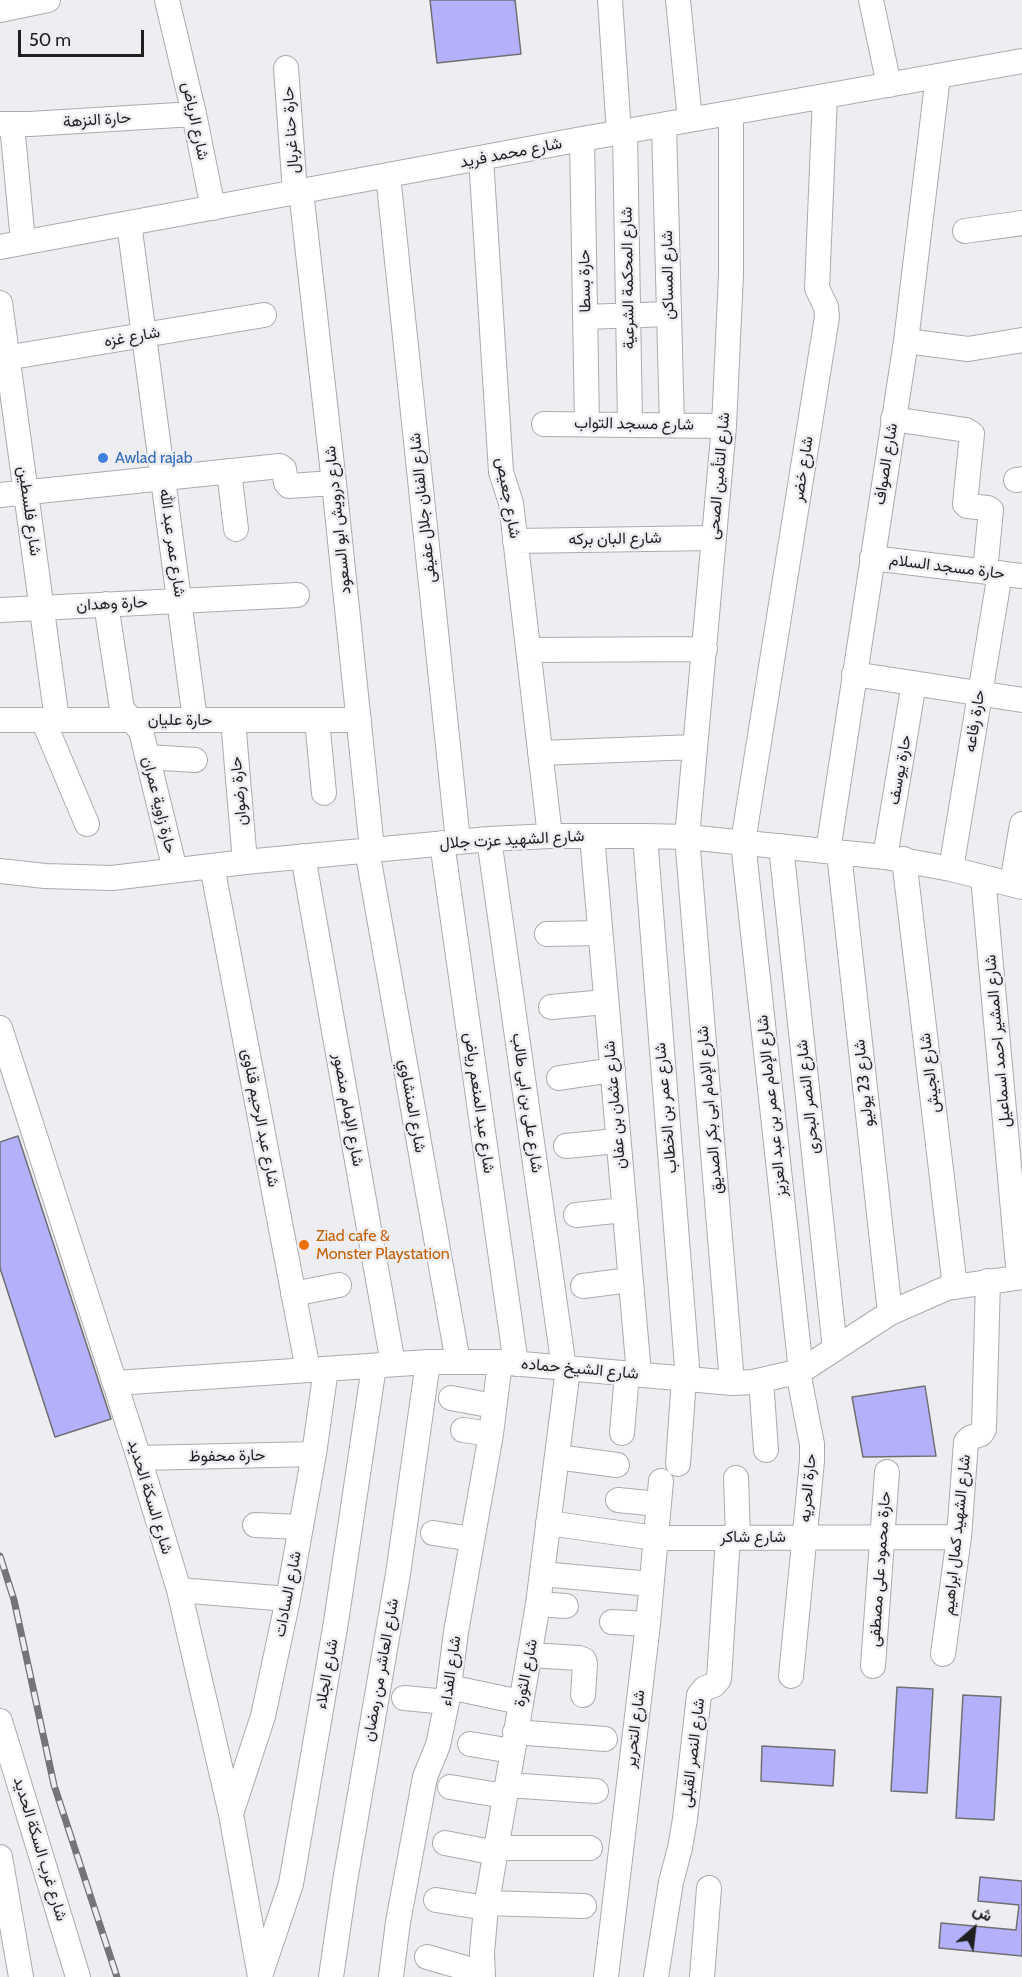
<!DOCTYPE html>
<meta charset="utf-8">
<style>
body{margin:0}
#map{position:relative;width:1022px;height:1977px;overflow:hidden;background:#eeeef2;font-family:Cabin,Vazirmatn,sans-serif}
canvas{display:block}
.north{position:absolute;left:944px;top:1899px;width:60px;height:60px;-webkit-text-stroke:4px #eeeef2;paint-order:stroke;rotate:28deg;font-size:16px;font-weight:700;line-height:24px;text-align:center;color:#1f1f20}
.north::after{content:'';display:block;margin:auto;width:21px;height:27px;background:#1f1f20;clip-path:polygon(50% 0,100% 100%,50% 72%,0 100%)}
.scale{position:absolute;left:18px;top:30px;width:126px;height:27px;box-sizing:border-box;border:3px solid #1f1f20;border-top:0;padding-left:8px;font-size:18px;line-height:21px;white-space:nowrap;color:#1f1f20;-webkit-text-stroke:4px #eeeef2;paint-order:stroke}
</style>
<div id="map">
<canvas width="1022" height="1977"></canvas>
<div class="north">ش</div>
<div class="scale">50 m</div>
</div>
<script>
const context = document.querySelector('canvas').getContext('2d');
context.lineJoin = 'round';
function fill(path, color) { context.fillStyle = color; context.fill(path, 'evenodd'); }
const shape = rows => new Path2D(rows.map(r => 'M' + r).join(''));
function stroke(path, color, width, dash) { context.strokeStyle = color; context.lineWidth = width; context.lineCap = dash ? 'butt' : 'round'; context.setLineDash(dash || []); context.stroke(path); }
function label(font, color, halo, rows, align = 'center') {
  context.font = font + ' Cabin,Vazirmatn,sans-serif'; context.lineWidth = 5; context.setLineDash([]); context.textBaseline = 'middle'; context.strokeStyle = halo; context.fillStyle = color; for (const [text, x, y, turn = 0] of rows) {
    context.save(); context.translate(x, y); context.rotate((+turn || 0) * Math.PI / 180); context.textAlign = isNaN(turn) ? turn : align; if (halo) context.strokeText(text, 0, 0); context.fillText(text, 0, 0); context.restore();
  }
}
const building = shape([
 [430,0,515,0,521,54,437,63,430,0],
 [18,1136,111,1419,55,1437,0,1268,0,1142,18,1136],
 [925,1386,936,1456,863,1457,852,1397,925,1386],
 [897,1687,933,1689,927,1793,891,1791,897,1687],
 [963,1695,1001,1697,994,1820,956,1818,963,1695],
 [762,1746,835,1750,833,1786,761,1781,762,1746],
 [980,1877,1022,1881,1022,1956,939,1948,941,1923,1016,1930,1019,1905,978,1901,980,1877]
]);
fill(building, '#b4b0fc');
stroke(building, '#707073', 1.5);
const minor = shape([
 [167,0,194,114,213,208],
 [610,0,619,133],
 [678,0,690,120],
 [871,0,889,85],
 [0,10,48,0],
 [286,68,295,192],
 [731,113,731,274,724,426,687,837,732,1383],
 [0,124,30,124,194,114],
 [12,124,23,242],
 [664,125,672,425],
 [625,132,630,424],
 [582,139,587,424],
 [481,158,501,472,511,503,550,836],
 [388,175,458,841],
 [301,191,334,483,372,849],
 [129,223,195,720],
 [965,231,1022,223],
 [0,247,582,139,1022,61],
 [0,303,57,720],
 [585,317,669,314],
 [906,341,968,349,1022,340],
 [0,359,264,315],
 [893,419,966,430,972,434,965,504,967,506,988,508,991,510,985,571],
 [544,424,724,426],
 [229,471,236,529],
 [1016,480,1022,479],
 [0,495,280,466,284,469,286,483,289,486,334,483],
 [515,541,714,538],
 [872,558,1022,576],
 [106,604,122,709,141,731,175,870],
 [0,610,297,595],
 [528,650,705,649],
 [854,674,1022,700],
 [0,720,359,720],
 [43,720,87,824],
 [233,720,245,862],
 [317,720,324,793],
 [540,753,695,747],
 [147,757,195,760],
 [592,836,639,1374],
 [645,836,688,1379],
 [489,839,564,1368],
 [442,843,516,1364],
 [781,846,835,1349],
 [367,850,458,1362],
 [828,851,906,341,938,76],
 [839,853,890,1313],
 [303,856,393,1364],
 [885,857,914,683],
 [904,859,955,1287],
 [212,866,308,1370],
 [951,869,1000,573],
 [0,871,45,876,112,878,245,862,489,839,550,836,645,836,687,837,885,857,951,869,1022,887],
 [983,877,1019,1277],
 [1012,884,1022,824],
 [547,934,599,933],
 [551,1007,605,1002],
 [0,1028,139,1458,179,1590,231,1814,260,1977],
 [559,1078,613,1070],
 [566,1146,617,1141],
 [576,1215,624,1210],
 [583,1286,630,1280],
 [293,1294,339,1285],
 [801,1371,743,842,827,317,826,307,817,288,825,96],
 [761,1380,766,1450],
 [115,1383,428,1362,500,1362,688,1379,732,1383,753,1382,801,1371,890,1313,947,1288,1022,1277],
 [451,1398,494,1406],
 [463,1430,491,1434],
 [622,1433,627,1373],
 [557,1457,617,1465],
 [139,1458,314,1454],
 [678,1464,684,1378],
 [736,1478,738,1537],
 [618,1500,659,1504],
 [548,1523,655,1538,959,1537],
 [255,1525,301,1527],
 [433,1533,472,1539],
 [542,1574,651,1584],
 [179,1590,288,1599],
 [538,1604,566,1606],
 [612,1622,648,1624],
 [943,1654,959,1537,966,1442,970,1438,981,1434,984,1429,988,1281],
 [530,1655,579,1658,584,1660,585,1664,583,1695],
 [873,1666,887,1472],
 [791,1676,812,1461,812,1444,798,1372],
 [449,1687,520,1702],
 [404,1698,447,1702],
 [0,1721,78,1977],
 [515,1732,605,1739],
 [470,1744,512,1751],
 [507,1785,596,1791],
 [450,1787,505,1796],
 [231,1814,263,1716,288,1599,314,1454,326,1369],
 [445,1843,496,1853],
 [497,1848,590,1848],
 [0,1857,21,1977],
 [436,1900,486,1908],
 [487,1903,584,1906],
 [427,1957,483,1973],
 [260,1976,291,1884,336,1622,374,1366],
 [331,1977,345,1881,398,1574,428,1362],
 [391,1977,398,1922,425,1777,438,1745,447,1702,456,1632,491,1434,500,1362],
 [483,1977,482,1952,486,1908,538,1604,568,1369],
 [606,1977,648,1624,661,1481],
 [656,1977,671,1882,680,1848,685,1819,699,1695,705,1688,714,1685,719,1679,728,1537],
 [702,1977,709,1888]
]);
stroke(minor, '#ababae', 26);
stroke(minor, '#fff', 24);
const rail = shape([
 [0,1556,14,1600,54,1785,117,1977]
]);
stroke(rail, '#757578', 7);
stroke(rail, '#eeeef2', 4.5, [14]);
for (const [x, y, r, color] of [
 [103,458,6,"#3f7fe0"],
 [304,1245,6,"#e8710a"]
]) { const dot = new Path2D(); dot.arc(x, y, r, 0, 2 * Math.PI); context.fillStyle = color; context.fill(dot); stroke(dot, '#eeeef2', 2); }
label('16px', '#1f1f20', '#eeeef2', [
 ["حارة النزهة",97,120,-4],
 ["شارع الرياض",195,121,78],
 ["حارة حنا غربال",291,130,-94],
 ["شارع محمد فريد",511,153,-11],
 ["شارع المساكن",668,275,-91],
 ["شارع المحكمة الشرعية",628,278,-91],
 ["حارة بسطا",585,281,-91],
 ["شارع غزه",132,337,-10],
 ["شارع مسجد التواب",634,424,1],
 ["شارع الصواف",886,464,-81],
 ["شارع خضر",803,469,-81],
 ["شارع التأمين الصحى",719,476,-85],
 ["شارع جعيص",508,498,80],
 ["شارع الفنان جلال عفيفى",423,508,-96],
 ["شارع فلسطين",29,511,82],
 ["شارع درويش ابو السعود",338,520,-96],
 ["شارع البان بركه",615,539,-1],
 ["شارع عمر عبد الله",172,543,82],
 ["حارة مسجد السلام",947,567,7],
 ["حارة وهدان",112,604,-3],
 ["حارة عليان",180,720],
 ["حارة رفاعه",975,721,-81],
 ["حارة يوسف",900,770,-80],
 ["حارة رضوان",239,791,-95],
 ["حارة زاوية عمران",159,805,76],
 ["شارع الشهيد عزت جلال",512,840,-3],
 ["شارع المشير احمد اسماعيل",998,1041,-95],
 ["شارع الجيش",930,1073,-97],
 ["شارع 23 يوليو",864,1083,-96],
 ["شارع النصر البحرى",808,1097,-96],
 ["شارع عبد المنعم رياض",479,1103,82],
 ["شارع على بن ابى طالب",527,1103,82],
 ["شارع عثمان بن عفان",615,1105,-95],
 ["شارع المنشاوي",412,1106,80],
 ["شارع الإمام عمر بن عبد العزيز",772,1106,-96],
 ["شارع عمر بن الخطاب",666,1108,-95],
 ["شارع الإمام منصور",348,1110,80],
 ["شارع الإمام ابى بكر الصديق",710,1110,-95],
 ["شارع عبد الرحيم قناوى",260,1118,79],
 ["شارع الشيخ حماده",580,1369,5],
 ["حارة محفوظ",227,1456,-1],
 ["حارة الحريه",808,1488,-85],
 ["شارع السكة الحديد",150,1497,73],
 ["شارع الشهيد كمال ابراهيم",957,1535,-84],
 ["شارع شاكر",753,1537],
 ["حارة محمود على مصطفى",880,1569,-86],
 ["شارع السادات",288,1594,-79],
 ["شارع العاشر من رمضان",381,1670,-80],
 ["شارع الفداء",451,1671,-82],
 ["شارع الثورة",526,1673,-79],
 ["شارع الجلاء",327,1674,-80],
 ["شارع التحرير",635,1729,-83],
 ["شارع النصر القبلى",693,1753,-83],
 ["شارع غرب السكة الحديد",40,1849,73]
]);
label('16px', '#366cbe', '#eeeef2', [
 ["Awlad rajab",115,458]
], 'left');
label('16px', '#c56008', '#eeeef2', [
 ["Ziad cafe &",316,1236],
 ["Monster Playstation",316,1254]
], 'left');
</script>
